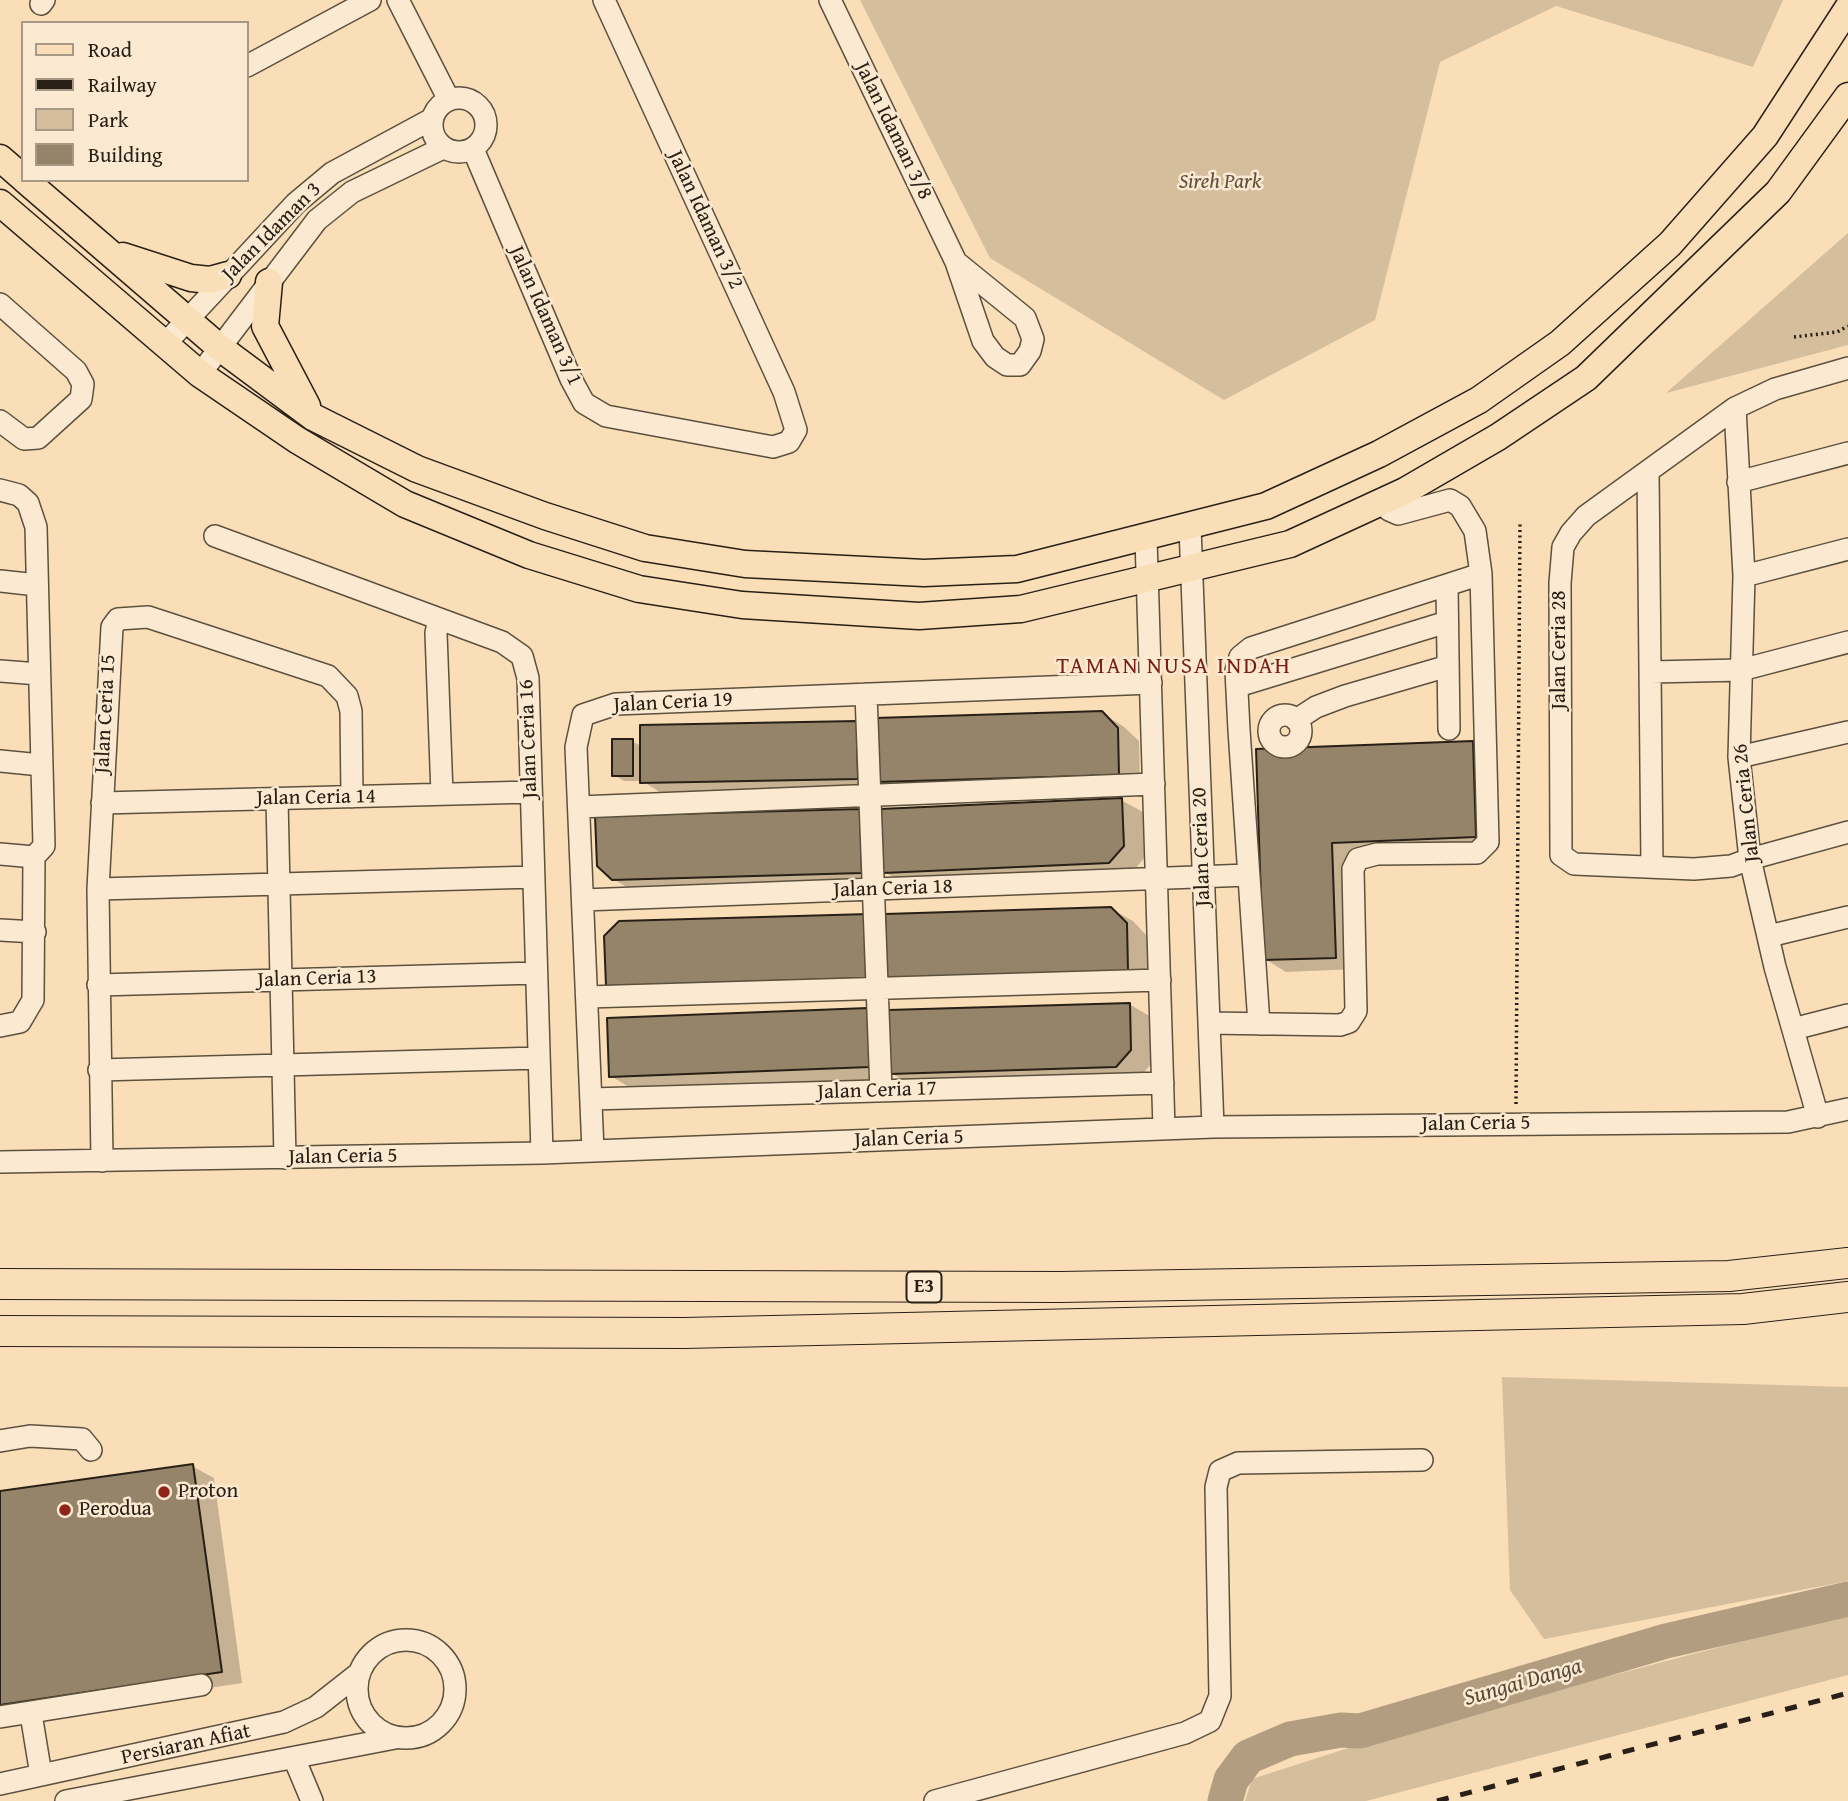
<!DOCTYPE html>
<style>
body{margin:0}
#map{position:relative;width:1848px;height:1801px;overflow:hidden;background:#f9deb8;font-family:"Gentium Book Plus",serif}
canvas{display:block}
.legend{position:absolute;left:21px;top:21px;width:228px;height:161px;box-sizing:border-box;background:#fbead1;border:2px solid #a79986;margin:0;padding:9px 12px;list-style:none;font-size:21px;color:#282016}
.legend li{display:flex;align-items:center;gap:14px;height:35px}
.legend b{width:35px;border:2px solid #a79986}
</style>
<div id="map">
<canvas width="1848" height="1801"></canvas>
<ul class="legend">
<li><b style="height:9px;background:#f9deb8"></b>Road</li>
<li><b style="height:9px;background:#282016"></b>Railway</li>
<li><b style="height:19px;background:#d5be9c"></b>Park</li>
<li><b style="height:19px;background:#95836a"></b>Building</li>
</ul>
</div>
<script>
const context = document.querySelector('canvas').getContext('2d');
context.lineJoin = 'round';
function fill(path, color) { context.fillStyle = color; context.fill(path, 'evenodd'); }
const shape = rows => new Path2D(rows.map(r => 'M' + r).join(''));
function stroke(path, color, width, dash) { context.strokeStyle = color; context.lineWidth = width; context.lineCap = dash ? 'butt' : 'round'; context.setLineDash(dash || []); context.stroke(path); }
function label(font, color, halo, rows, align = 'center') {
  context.font = font + ' "Gentium Book Plus",serif'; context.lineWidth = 5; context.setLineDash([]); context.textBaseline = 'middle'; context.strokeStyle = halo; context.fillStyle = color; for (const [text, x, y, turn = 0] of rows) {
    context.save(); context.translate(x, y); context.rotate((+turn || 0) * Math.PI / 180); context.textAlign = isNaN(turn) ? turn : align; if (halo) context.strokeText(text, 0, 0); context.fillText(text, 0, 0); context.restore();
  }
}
fill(shape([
 [860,0,1783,0,1753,67,1556,6,1440,62,1375,320,1224,400,990,258],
 [1848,233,1848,345,1666,393],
 [1502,1377,1848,1387,1848,1581,1544,1639,1510,1590],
 [1848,1613,1848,1675,1366,1801,1245,1801,1252,1779,1398,1732]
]), '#d5be9c');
fill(shape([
 [1101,713,1123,726,1139,741,1140,786,900,794,879,781,879,790,663,794,642,781,624,781,614,775,632,741,641,746,857,723],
 [1472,743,1494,755,1497,849,1353,854,1357,969,1286,972,1265,959,1257,751],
 [1121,800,1143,812,1144,858,1131,874,906,884,882,871,883,884,635,892,613,879,860,810],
 [1111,909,1133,921,1148,937,1149,982,629,997,869,916,887,926],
 [1129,1004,1151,1017,1152,1063,1138,1079,913,1086,891,1073,891,1079,632,1089,611,1076,890,1023],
 [192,1466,214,1478,242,1683,0,1720,0,1493]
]), '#0003');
stroke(shape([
 [1225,1801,1231,1780,1248,1757,1290,1739,1341,1730,1360,1731,1666,1641,1848,1599]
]), '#b29d81', 35);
const building = shape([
 [1102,711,1118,728,1119,775,877,782,875,718,1102,711],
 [857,721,858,779,640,783,640,725,857,721],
 [612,739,633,739,633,776,612,776,612,739],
 [1473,741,1476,837,1332,843,1336,958,1263,960,1256,749,1473,741],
 [1122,798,1124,846,1109,863,883,873,880,809,1122,798],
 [860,809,862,873,612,880,597,866,595,816,860,809],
 [1111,907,1127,923,1128,971,887,978,885,914,1111,907],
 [869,914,871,978,606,986,604,936,619,921,869,914],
 [1130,1003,1131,1050,1116,1067,890,1074,888,1010,1130,1003],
 [868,1008,870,1067,609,1077,607,1018,868,1008],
 [193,1464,222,1672,0,1705,0,1491,193,1464]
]);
fill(building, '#95836a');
stroke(building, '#282016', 2);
const minor = shape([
 [398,0,449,100],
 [830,0,956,262,983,341,995,357,1007,365,1020,365,1030,351,1033,339,1025,318,956,262],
 [41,4,44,0],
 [247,66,370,0],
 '432 125a27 27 0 1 1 54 0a27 27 0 1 1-54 0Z',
 [473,149,571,379,584,403,606,416,773,447,789,442,796,430,784,392,604,0],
 [0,304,76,371,83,384,81,399,38,438,24,439,0,421],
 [165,344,296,203,332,173,432,119],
 [200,374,317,220,352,192,443,148],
 [1735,408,1775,389,1848,368],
 [1648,471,1652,867],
 [1738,482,1848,453],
 [0,490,19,495,28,503,36,527,44,846,34,857,33,1000,20,1022,0,1026],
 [1190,527,1213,1127],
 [215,536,502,642,522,656,528,678,542,1153],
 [1146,538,1164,1129],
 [1744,576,1848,549],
 [0,581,37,585],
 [1447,585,1449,729],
 [439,619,436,633,442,794],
 [0,671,39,674],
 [1651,672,1741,670,1848,642],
 [1238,686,1447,622],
 [866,694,881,1091],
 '1269 731a16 16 0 1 1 32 0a16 16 0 1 1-32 0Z',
 [1296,720,1316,707,1345,696,1448,666],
 [1739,757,1848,732],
 [0,761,41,765],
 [277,799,285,1158],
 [102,803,531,792],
 [579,807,1154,784],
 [0,854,34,857],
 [98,889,534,877],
 [583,900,1248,875],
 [0,930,35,932],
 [1769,936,1848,917],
 [98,985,536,973],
 [587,997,1160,980],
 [1209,1023,1340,1025,1349,1022,1356,1011,1353,869,1358,859,1377,854,1477,853,1488,842,1481,574,1475,531,1460,506,1450,500,1398,514,1389,510,1383,501],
 [1259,1024,1239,730,1236,671,1240,657,1251,648,1481,574],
 [1793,1029,1848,1015],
 [99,1070,539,1058],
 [591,1099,1163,1083],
 [1818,1117,1775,967,1750,859,1739,757,1744,576,1735,408,1586,516,1571,533,1563,547,1560,583,1561,855,1574,864,1694,869,1731,866,1750,859,1848,832],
 [593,1151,576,747,583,715,616,704,1151,683],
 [102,1161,98,889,112,627,118,619,148,617,328,676,347,696,351,711,352,797],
 [0,1162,542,1153,1213,1127,1788,1122,1848,1109],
 [0,1441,30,1436,82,1439,91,1450],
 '357 1689a49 49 0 1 1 98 0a49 49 0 1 1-98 0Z',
 [31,1714,41,1775],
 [0,1717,201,1685],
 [294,1758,312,1801],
 [0,1784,284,1722,316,1707,358,1674],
 [66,1801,395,1738],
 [935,1801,1185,1733,1210,1721,1220,1696,1216,1487,1220,1471,1238,1463,1422,1460]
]);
const major = shape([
 [0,158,23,178],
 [25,180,219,347,313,417,417,469,545,516,645,548,745,564,924,573,1017,569,1266,506,1379,454,1479,400,1560,343,1670,244,1765,136,1848,8],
 [0,203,200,374,297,440,405,504,529,555,639,589,742,605,919,616,1021,609,1290,544,1405,491,1498,437,1586,378,1778,192,1848,96],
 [123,256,191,278,210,280,228,275],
 [269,282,265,326,307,406]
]);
const highway = shape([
 [0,1284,1060,1287,1729,1276,1848,1263],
 [0,1331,684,1333,1743,1309,1848,1297]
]);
stroke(minor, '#5c503e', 24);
stroke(major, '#282016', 29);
stroke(highway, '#282016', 32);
stroke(shape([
 [1794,337,1837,332,1848,326],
 [1516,1104,1520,521]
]), '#282016', 3.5, [2, 3.5]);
stroke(minor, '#fbead1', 21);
stroke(major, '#f9deb8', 26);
stroke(highway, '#f9deb8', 30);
stroke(shape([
 [1437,1801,1848,1693]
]), '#282016', 5, [12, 12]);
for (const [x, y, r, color] of [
 [164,1492,7,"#8f2418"],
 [65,1510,7,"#8f2418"]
]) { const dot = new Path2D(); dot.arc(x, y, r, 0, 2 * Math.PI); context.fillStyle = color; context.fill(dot); stroke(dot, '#fbead1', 2.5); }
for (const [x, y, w] of [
 [924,1287,35]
]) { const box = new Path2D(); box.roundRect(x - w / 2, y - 15.5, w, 31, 5); context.fillStyle = '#fbead1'; context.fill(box); stroke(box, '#282016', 2); }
label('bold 19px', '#282016', null, [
 ["E3",924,1287]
]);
label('21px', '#282016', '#fbead1', [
 ["Jalan Idaman 3/8",893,131,64],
 ["Jalan Idaman 3/2",705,220,65],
 ["Jalan Idaman 3",272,232,-45],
 ["Jalan Idaman 3/1",545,316,66],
 ["Jalan Ceria 28",1560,650,-90],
 ["Jalan Ceria 19",673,703,-3],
 ["Jalan Ceria 15",106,714,-87],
 ["Jalan Ceria 16",529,739,-92],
 ["Jalan Ceria 14",316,798,-1],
 ["Jalan Ceria 26",1747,803,-96],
 ["Jalan Ceria 20",1202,847,-92],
 ["Jalan Ceria 18",893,889,-2],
 ["Jalan Ceria 13",317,979,-2],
 ["Jalan Ceria 17",877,1091,-2],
 ["Jalan Ceria 5",1476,1124,-1],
 ["Jalan Ceria 5",909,1139,-2],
 ["Jalan Ceria 5",343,1157,-1],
 ["Persiaran Afiat",186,1745,-12]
]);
label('italic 21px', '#5c4f3e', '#fbead1', [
 ["Sireh Park",1220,183]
]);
label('21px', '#282016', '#fbead1', [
 ["Proton",178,1492],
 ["Perodua",79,1510]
], 'left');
context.letterSpacing = '2px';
label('23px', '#7a1f14', '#fbead1', [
 ["TAMAN NUSA INDAH",1174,667]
]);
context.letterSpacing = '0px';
label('italic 23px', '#584c3b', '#fbead1', [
 ["Sungai Danga",1523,1683,-16]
]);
</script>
